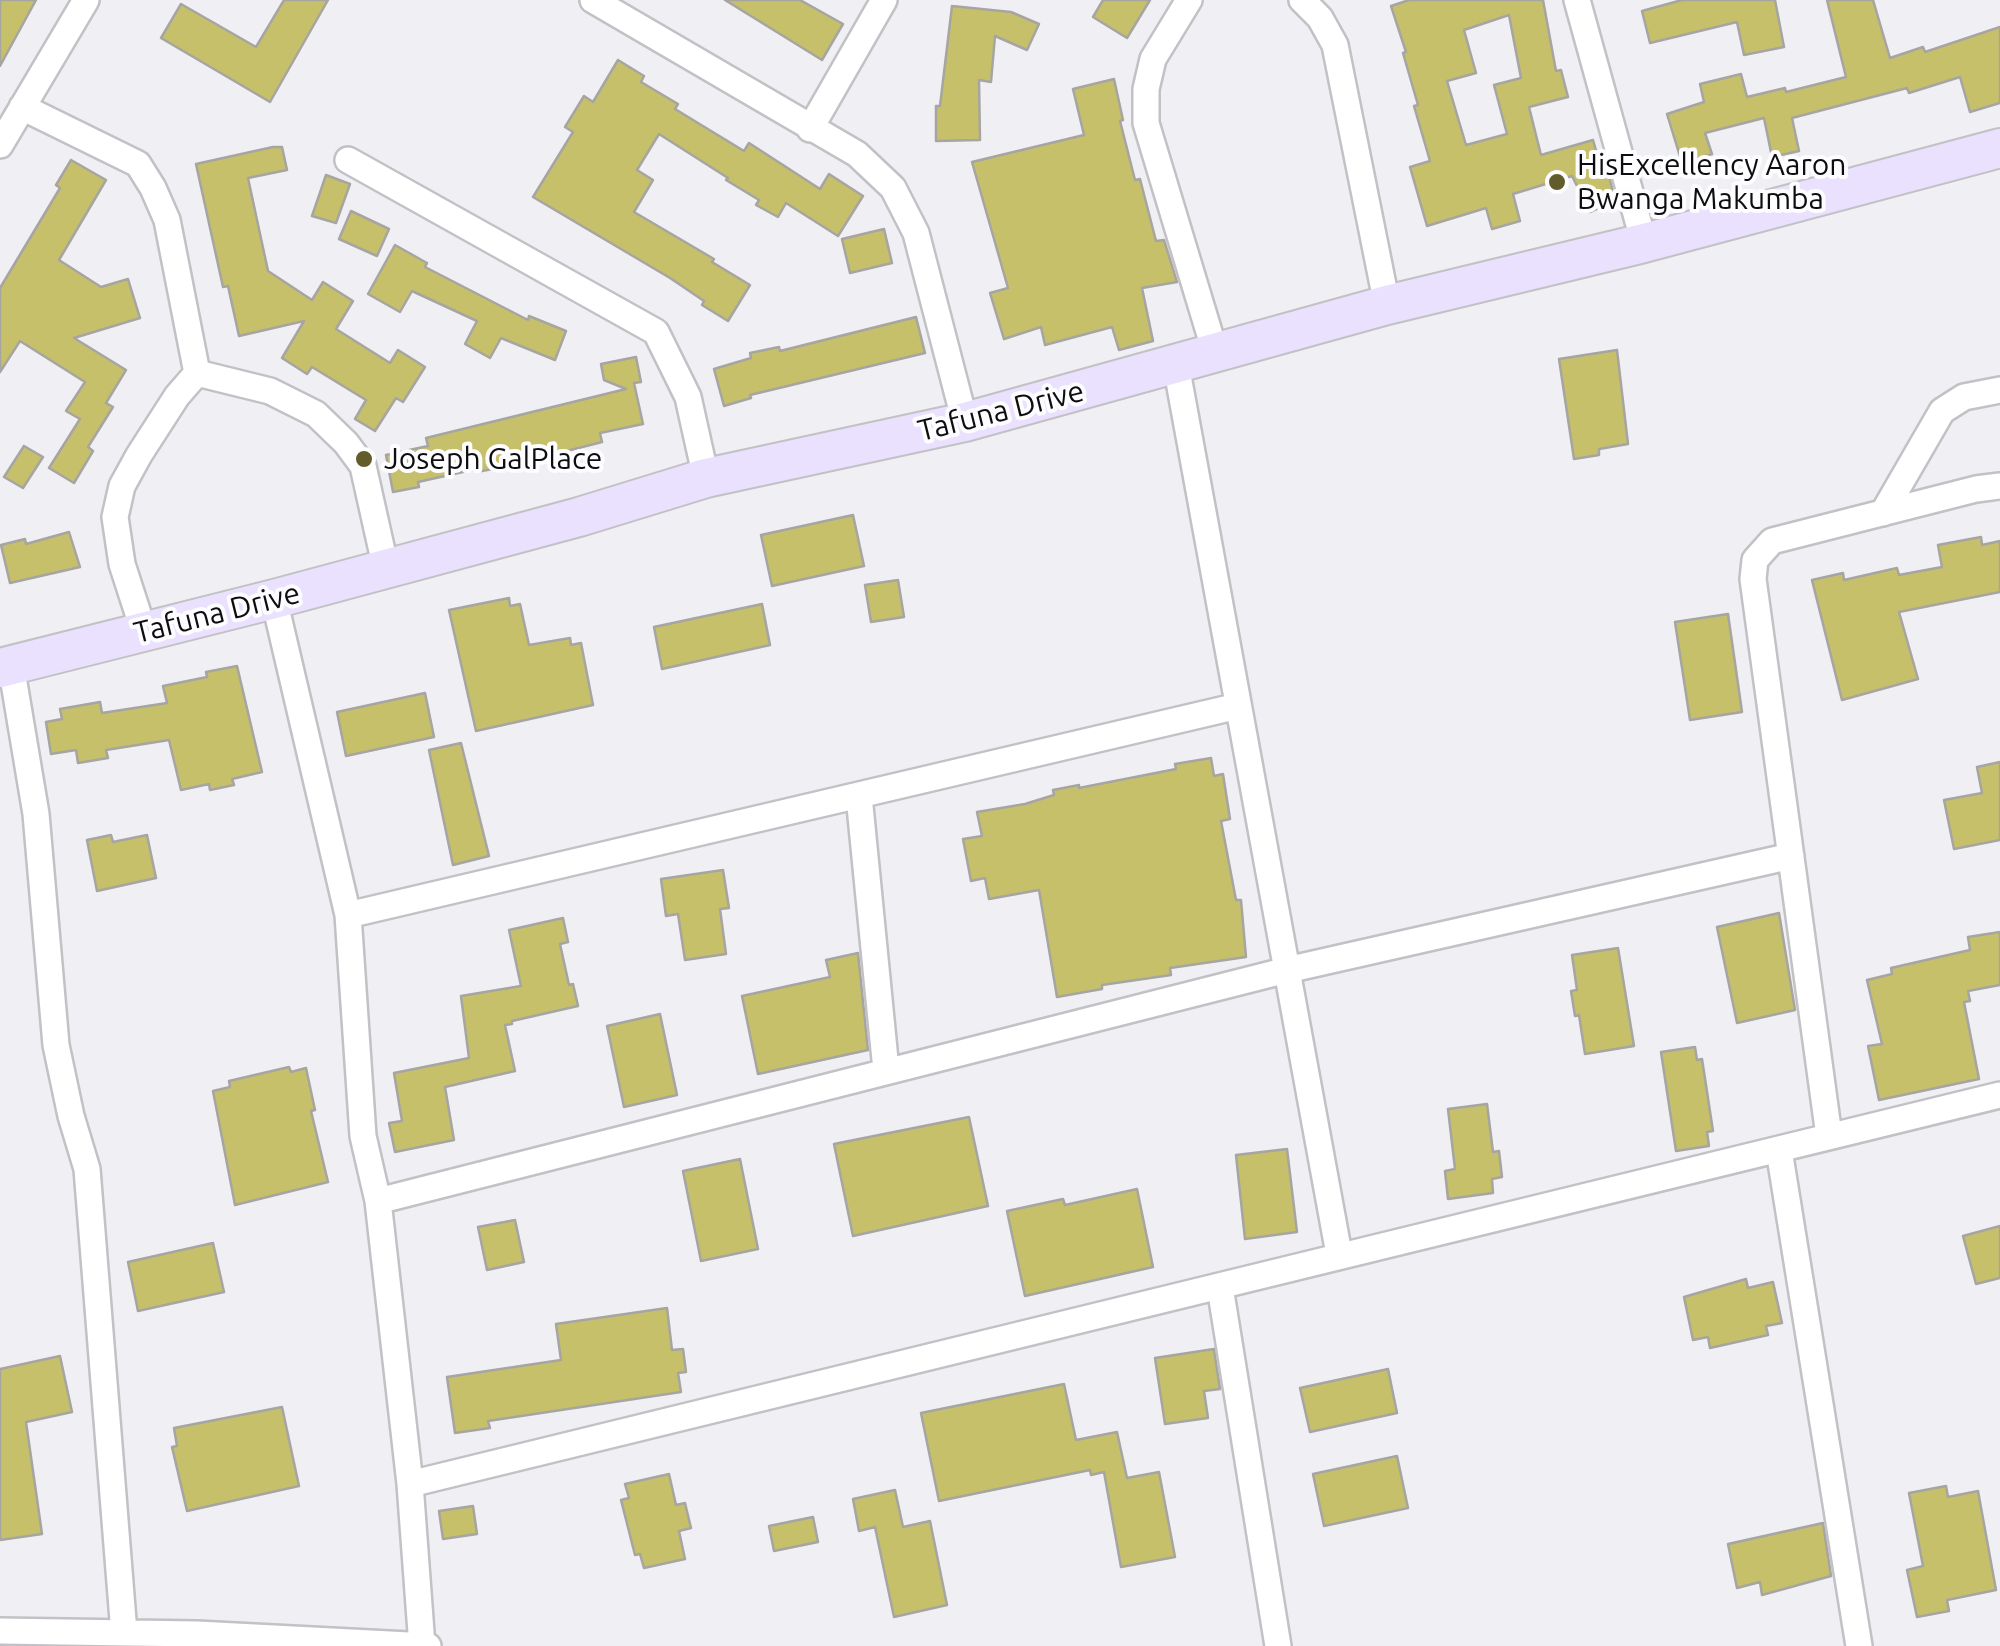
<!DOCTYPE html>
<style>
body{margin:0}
canvas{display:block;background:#f0eff3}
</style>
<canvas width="2000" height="1646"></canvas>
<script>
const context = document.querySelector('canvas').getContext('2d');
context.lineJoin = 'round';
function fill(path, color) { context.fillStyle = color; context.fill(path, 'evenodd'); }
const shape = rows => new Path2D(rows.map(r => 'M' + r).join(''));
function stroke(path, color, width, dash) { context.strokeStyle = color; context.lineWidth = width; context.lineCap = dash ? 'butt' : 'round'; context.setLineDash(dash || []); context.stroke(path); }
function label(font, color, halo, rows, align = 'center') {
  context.font = font + ' Ubuntu,sans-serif'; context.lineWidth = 8; context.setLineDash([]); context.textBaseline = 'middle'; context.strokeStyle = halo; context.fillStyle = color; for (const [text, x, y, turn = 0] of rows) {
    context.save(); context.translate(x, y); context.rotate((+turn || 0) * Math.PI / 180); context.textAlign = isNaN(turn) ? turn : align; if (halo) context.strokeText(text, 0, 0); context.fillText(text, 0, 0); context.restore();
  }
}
const building = shape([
 [0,0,36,0,0,66,0,0],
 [284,0,328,0,270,102,161,38,181,4,256,47,284,0],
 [725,0,800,0,843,24,822,60,725,0],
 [1103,0,1150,0,1127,38,1093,17,1103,0],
 [1409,0,1543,0,1556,71,1561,70,1568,97,1529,107,1541,155,1593,140,1604,178,1609,176,1615,200,1590,212,1572,176,1513,194,1520,221,1492,229,1486,208,1427,226,1410,167,1430,161,1414,106,1418,105,1403,53,1406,52,1391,6,1409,0],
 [1509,15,1521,78,1494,85,1507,134,1466,145,1447,81,1476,73,1464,30,1509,15],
 [1682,0,1775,0,1784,47,1744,55,1737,22,1650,43,1642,11,1682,0],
 [1827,0,1873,0,1890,58,1923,47,1925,52,2000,27,2000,103,1970,112,1960,77,1909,93,1907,88,1792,118,1799,151,1772,157,1764,118,1705,133,1712,154,1682,163,1667,114,1704,102,1700,84,1741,74,1747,97,1785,88,1786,92,1846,77,1827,0],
 [952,6,1011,12,1039,24,1027,50,995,36,991,82,979,80,980,140,936,141,936,106,940,106,952,6],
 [618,60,644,76,641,82,678,104,675,109,744,151,749,143,820,189,829,174,863,196,838,236,786,203,778,217,756,205,759,200,726,180,728,178,659,134,637,170,653,180,634,212,714,259,712,262,750,285,728,321,702,305,704,301,670,278,533,197,573,132,565,127,584,96,593,102,618,60],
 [1114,79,1123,120,1120,121,1135,180,1140,179,1156,241,1164,240,1177,282,1142,288,1153,341,1119,350,1112,327,1045,345,1041,327,1004,339,990,293,1008,288,972,162,1084,135,1073,89,1114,79],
 [273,147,282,147,287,170,248,178,268,271,312,300,323,282,353,301,336,329,390,363,398,350,425,367,403,402,396,398,375,431,355,419,366,400,312,367,307,374,282,358,304,321,239,336,228,286,223,287,196,164,273,147],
 [71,160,106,180,59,260,101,287,128,279,140,318,74,338,126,370,106,403,113,407,88,447,93,451,74,483,49,468,80,419,66,411,85,382,20,341,0,372,0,288,60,188,56,185,71,160],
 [326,175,350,184,336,223,312,216,326,175],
 [351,211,389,229,377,256,339,239,351,211],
 [884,229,892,263,850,273,842,239,884,229],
 [395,245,427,263,425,267,528,320,529,316,566,331,555,360,501,338,490,358,465,344,477,321,412,291,400,312,368,294,395,245],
 [916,317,925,353,750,395,751,398,724,406,714,369,751,358,750,353,779,347,780,351,916,317],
 [1617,350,1628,444,1599,449,1599,455,1574,459,1559,359,1617,350],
 [636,357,641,382,634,383,643,424,600,433,602,442,508,466,482,471,481,468,418,482,419,487,393,492,386,455,428,446,426,438,626,389,604,380,601,364,636,357],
 [24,446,43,457,23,488,4,477,24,446],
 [853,515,864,566,772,586,761,535,853,515],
 [69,532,80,567,10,583,1,545,25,539,26,544,69,532],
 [1981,537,1982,545,2000,541,2000,592,1899,612,1918,679,1842,700,1812,580,1843,573,1844,580,1897,568,1899,575,1942,567,1938,545,1981,537],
 [898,580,904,617,871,622,865,585,898,580],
 [509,598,510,606,520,604,529,645,570,638,571,645,581,643,593,705,476,731,449,610,509,598],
 [762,604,770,645,662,669,654,627,762,604],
 [1728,614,1742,712,1690,720,1675,622,1728,614],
 [237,666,262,772,232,779,234,785,210,790,209,784,181,790,169,740,106,750,108,758,78,763,76,750,51,754,46,722,62,719,60,709,100,702,102,713,167,703,163,686,207,677,206,672,237,666],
 [425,693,434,737,346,756,337,712,425,693],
 [461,743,489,856,453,865,429,750,461,743],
 [1211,758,1214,776,1223,774,1230,819,1221,821,1236,900,1241,900,1246,957,1170,968,1171,975,1102,985,1102,989,1057,997,1039,890,989,899,985,878,971,881,963,839,982,836,977,812,1025,804,1054,795,1053,790,1079,785,1079,788,1176,769,1175,764,1211,758],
 [2000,762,2000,840,1954,849,1944,800,1982,793,1977,767,2000,762],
 [111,835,113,842,147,835,156,878,97,891,87,840,111,835],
 [723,870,729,908,720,909,726,954,685,960,678,914,666,916,661,879,723,870],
 [1779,913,1795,1010,1737,1023,1717,927,1779,913],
 [563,918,568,942,560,944,569,985,573,984,578,1006,512,1021,512,1024,505,1025,515,1071,445,1087,454,1140,395,1152,389,1123,402,1121,394,1073,469,1058,461,996,521,986,509,930,563,918],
 [2000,932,2000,985,1968,991,1970,1001,1964,1002,1979,1079,1879,1100,1868,1046,1882,1044,1867,980,1892,974,1891,968,1970,950,1968,937,2000,932],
 [1618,948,1634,1046,1585,1054,1579,1015,1575,1016,1571,991,1577,990,1572,955,1618,948],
 [858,953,868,1050,758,1074,742,996,830,977,826,960,858,953],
 [660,1014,677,1095,624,1107,607,1026,660,1014],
 [1695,1047,1697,1060,1702,1059,1713,1131,1707,1132,1709,1146,1676,1151,1661,1052,1695,1047],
 [289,1067,291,1072,306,1068,315,1110,311,1111,328,1182,235,1205,213,1091,230,1087,229,1081,289,1067],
 [1487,1104,1493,1152,1499,1151,1502,1177,1492,1179,1493,1193,1448,1199,1445,1171,1455,1169,1448,1109,1487,1104],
 [969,1117,988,1206,853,1236,834,1144,969,1117],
 [1287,1149,1297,1232,1245,1239,1236,1155,1287,1149],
 [740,1159,758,1249,701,1261,683,1171,740,1159],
 [1137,1189,1153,1267,1025,1296,1007,1211,1063,1199,1065,1205,1137,1189],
 [515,1220,524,1262,487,1270,478,1227,515,1220],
 [2000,1226,2000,1278,1976,1284,1963,1236,2000,1226],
 [213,1243,224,1292,138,1311,128,1262,213,1243],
 [1746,1279,1748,1288,1773,1282,1782,1323,1766,1326,1768,1335,1710,1348,1708,1337,1693,1340,1684,1297,1746,1279],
 [667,1308,672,1350,683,1349,686,1372,678,1373,681,1392,488,1421,490,1428,455,1433,447,1377,561,1360,556,1324,667,1308],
 [1214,1349,1220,1389,1204,1391,1208,1418,1165,1424,1155,1358,1214,1349],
 [60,1356,72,1412,26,1422,42,1534,0,1540,0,1369,60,1356],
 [1388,1369,1397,1413,1310,1432,1300,1388,1388,1369],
 [1064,1384,1076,1440,1117,1432,1127,1478,1159,1472,1175,1557,1121,1567,1104,1472,1091,1475,1090,1470,939,1501,921,1413,1064,1384],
 [282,1407,299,1486,187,1511,172,1447,177,1446,174,1428,282,1407],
 [1397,1456,1408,1508,1324,1526,1313,1474,1397,1456],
 [669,1474,676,1505,685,1503,691,1528,679,1531,685,1559,644,1568,640,1554,635,1555,621,1500,629,1498,625,1484,669,1474],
 [1946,1486,1948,1497,1978,1491,1996,1590,1947,1600,1949,1611,1917,1617,1907,1570,1923,1566,1909,1493,1946,1486],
 [895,1490,903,1527,930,1521,947,1605,894,1617,875,1527,859,1531,853,1499,895,1490],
 [473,1506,477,1534,443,1539,439,1511,473,1506],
 [813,1517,818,1542,774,1551,769,1526,813,1517],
 [1823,1523,1831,1576,1762,1595,1760,1582,1737,1588,1728,1544,1823,1523]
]);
fill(building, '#c7c06a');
stroke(building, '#a6a5a1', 2.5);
const street = shape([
 [593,0,857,154,893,188,916,233,965,422],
 [1189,0,1153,59,1146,89,1146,123,1216,355],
 [1302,0,1320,18,1335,45,1387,305],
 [1577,0,1644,243],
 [22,107,138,164,153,188,167,220,197,373],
 [810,129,884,0],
 [0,145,86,0],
 [348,160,656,332,688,397,706,478],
 [1176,365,1339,1254],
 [197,373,270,391,316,414,346,443,363,466,386,569],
 [1883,513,1942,411,1964,397,2000,390],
 [274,599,348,915,363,1136,378,1201,410,1484,422,1646],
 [144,632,122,564,115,517,122,486,139,455,177,396,197,373],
 [11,665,36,814,56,1045,71,1116,87,1169,124,1633],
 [859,796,886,1070],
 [348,915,1238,706],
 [1829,1136,1753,579,1755,560,1772,541,1976,489,2000,486],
 [1779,1150,1859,1646],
 [378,1201,1287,970,1791,856],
 [1220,1287,1278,1646],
 [410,1484,2000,1095],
 [0,1631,197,1634,428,1646]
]);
const secondary = shape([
 [0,668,274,599,579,517,706,478,965,422,1387,305,1644,243,2000,148]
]);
stroke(street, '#c2c1c5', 30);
stroke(secondary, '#c2c1c5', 42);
stroke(street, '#fff', 25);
stroke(secondary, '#e9e1fd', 38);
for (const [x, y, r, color] of [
 [1557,182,10,"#615c29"],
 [364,459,10,"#615c29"]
]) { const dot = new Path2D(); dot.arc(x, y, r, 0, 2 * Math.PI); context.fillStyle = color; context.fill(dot); stroke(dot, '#fdfcfe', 4); }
label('30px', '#0d0c0e', '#fdfcfe', [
 ["HisExcellency Aaron",1577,165],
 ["Bwanga Makumba",1577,199],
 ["Joseph GalPlace",384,459]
], 'left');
label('30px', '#0d0c0e', '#fdfcfe', [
 ["Tafuna Drive",1001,411,-14],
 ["Tafuna Drive",217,613,-14]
]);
</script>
